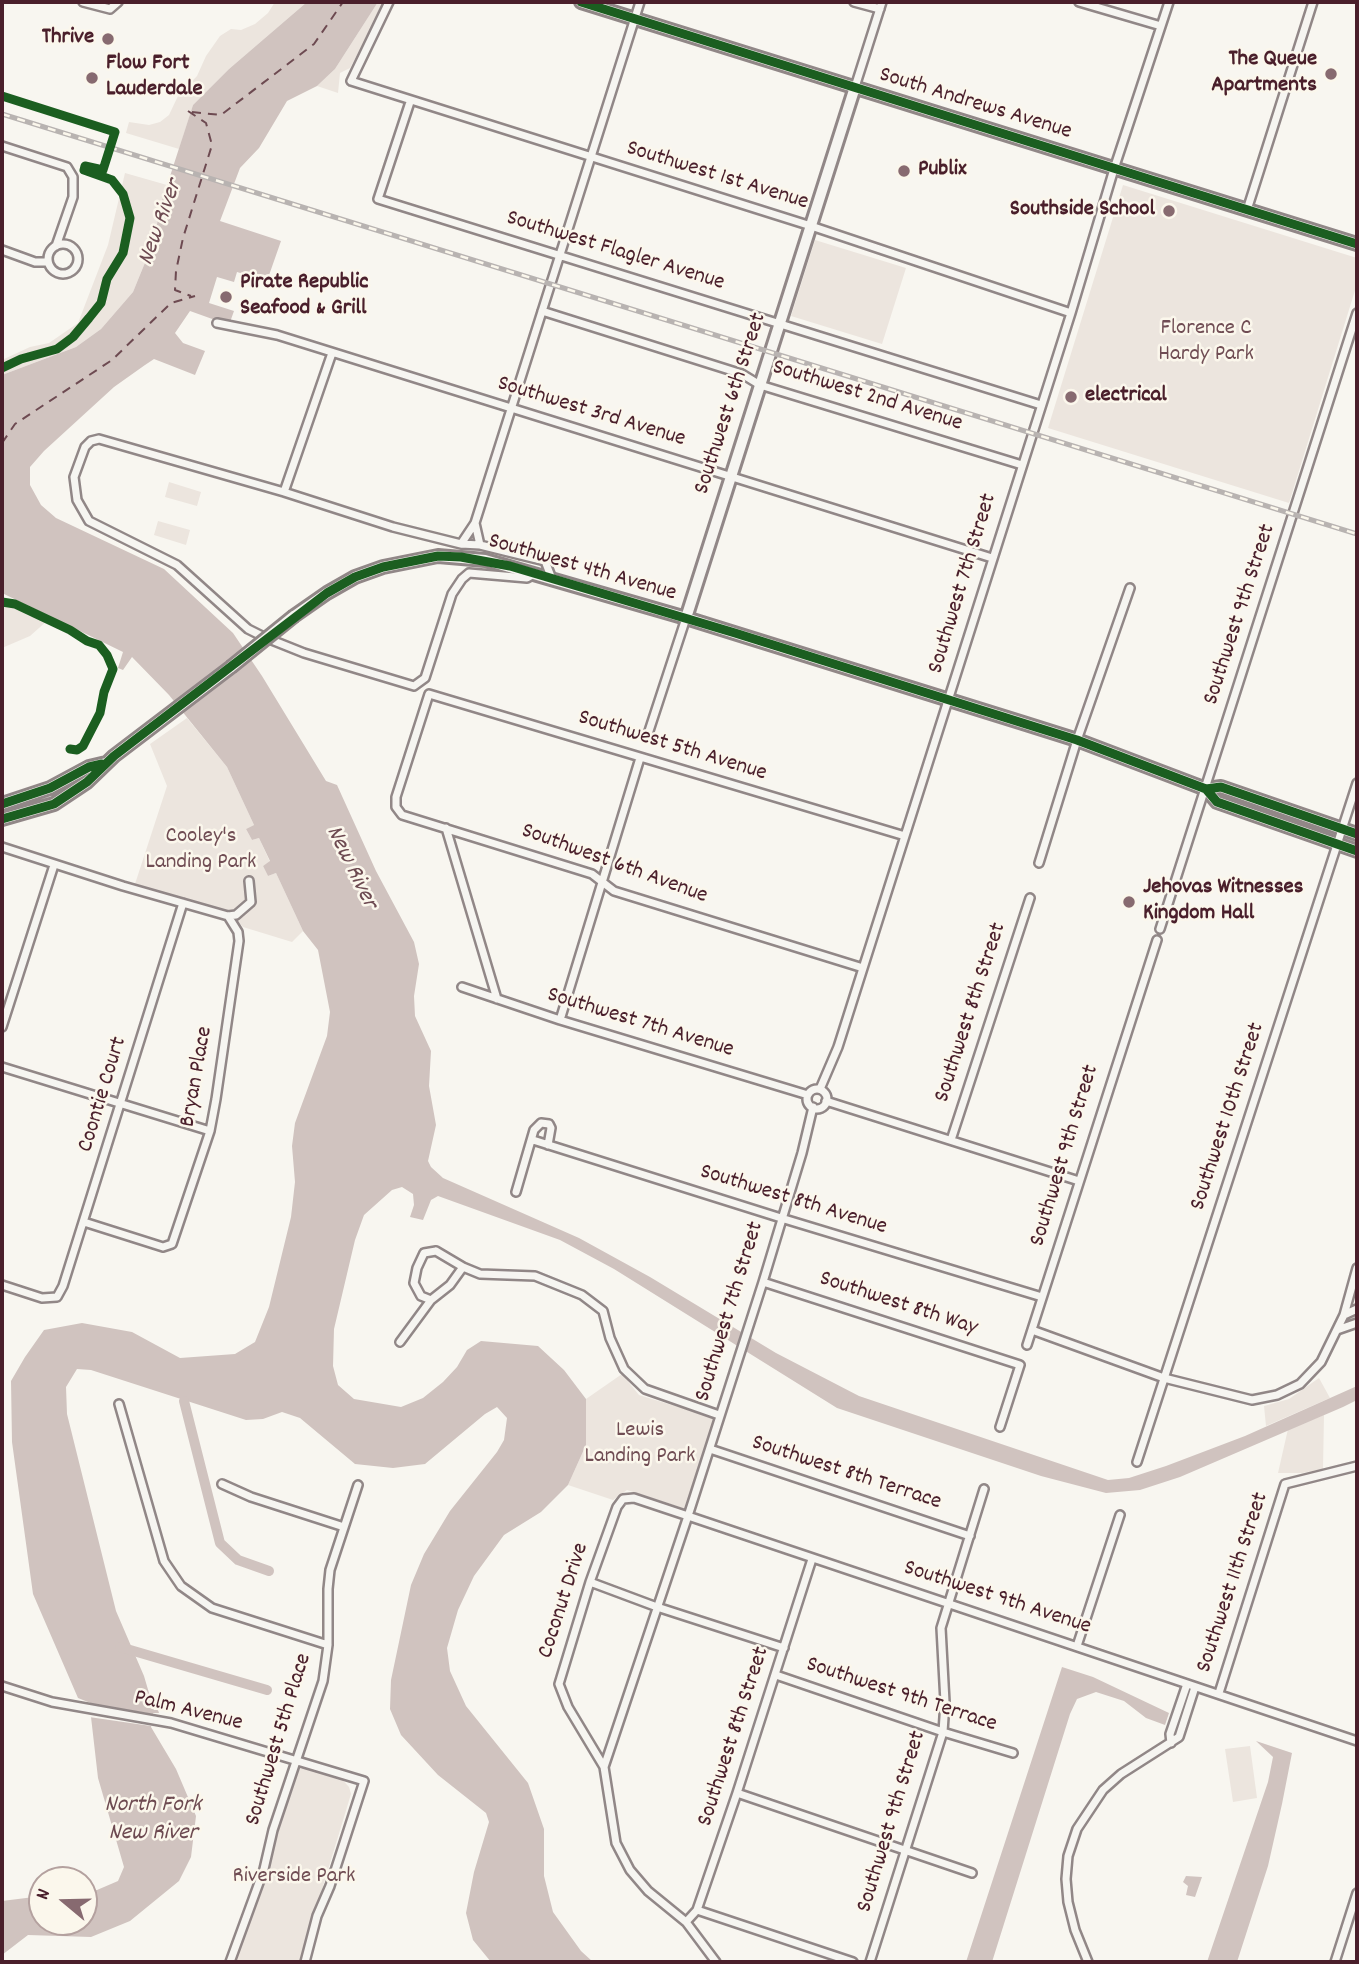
<!DOCTYPE html>
<style>
body{margin:0}
#map{position:relative;width:1359px;height:1964px;overflow:hidden;background:#f8f6f0;font-family:Dekko,sans-serif}
canvas{display:block}
.frame{position:absolute;inset:0;border:4px solid #4a1f2b;pointer-events:none}
.north{position:absolute;left:28px;top:1866px;width:70px;height:70px;box-sizing:border-box;background:#fbf7ec;border:2px solid #b4a19f;border-radius:50%;rotate:289deg;font-size:19px;font-weight:700;line-height:28px;text-align:center;color:#4a1f2b}
.north::after{content:'';display:block;margin:auto;width:24px;height:32px;background:#876a70;clip-path:polygon(50% 0,100% 100%,50% 72%,0 100%)}
</style>
<div id="map">
<canvas width="1359" height="1964"></canvas>
<div class="frame"></div>
<div class="north">N</div>
</div>
<script>
const context = document.querySelector('canvas').getContext('2d');
context.lineJoin = 'round';
function fill(path, color) { context.fillStyle = color; context.fill(path, 'evenodd'); }
const shape = rows => new Path2D(rows.map(r => 'M' + r).join(''));
function stroke(path, color, width, dash) { context.strokeStyle = color; context.lineWidth = width; context.lineCap = dash ? 'butt' : 'round'; context.setLineDash(dash || []); context.stroke(path); }
function label(font, color, halo, rows, align = 'center') {
  context.font = font + ' Dekko,sans-serif'; context.lineWidth = 5; context.setLineDash([]); context.textBaseline = 'middle'; context.strokeStyle = halo; context.fillStyle = color; for (const [text, x, y, turn = 0] of rows) {
    context.save(); context.translate(x, y); context.rotate((+turn || 0) * Math.PI / 180); context.textAlign = isNaN(turn) ? turn : align; if (halo) context.strokeText(text, 0, 0); context.fillText(text, 0, 0); context.restore();
  }
}
fill(shape([
 [275,2,307,2,229,69,193,105,179,149,126,133,129,122,149,125,160,122,169,115,178,96,197,76,206,56,220,36,231,29,241,30,255,24,268,13],
 [378,2,385,2,350,68,340,73,338,93,317,86,335,69],
 [125,173,167,185,153,243,133,292,101,329,76,347,2,375,2,360,30,347,49,343,78,323,108,245],
 [1123,185,1357,258,1357,284,1289,503,1048,428],
 [815,240,906,268,882,344,791,316],
 [169,482,201,492,197,506,165,497],
 [158,521,190,530,186,545,154,535],
 [8,604,29,616,48,620,30,636,2,648,2,605],
 [187,718,227,767,254,825,246,829,252,840,259,838,270,862,263,866,268,876,276,873,303,931,292,942,243,927,233,916,135,884,167,786,150,744],
 [622,1374,639,1395,714,1418,686,1509,627,1490,613,1500,568,1485,586,1445,586,1399],
 [1319,1378,1330,1398,1266,1426,1264,1406,1289,1399],
 [1324,1415,1323,1469,1302,1473,1278,1473,1288,1429],
 [1250,1746,1257,1798,1233,1802,1225,1749],
 [307,1767,339,1776,349,1787,351,1794,300,1962,236,1962,292,1778,298,1770]
]), '#ece5de');
fill(shape([
 [307,2,378,2,335,69,317,86,287,101,259,148,240,168,220,221,281,241,267,281,237,272,234,282,217,277,209,303,234,311,229,325,190,311,175,333,183,343,205,351,195,375,154,359,145,365,114,387,44,451,30,467,30,485,41,505,56,518,164,569,233,633,262,676,326,781,337,785,376,871,414,942,419,964,414,996,415,1016,431,1051,429,1086,436,1125,428,1161,431,1167,443,1178,579,1238,650,1277,776,1353,859,1396,1108,1480,1129,1478,1166,1466,1245,1436,1357,1386,1357,1400,1343,1407,1180,1477,1140,1490,1106,1493,1041,1476,837,1408,614,1269,560,1240,438,1196,431,1200,423,1220,410,1217,414,1205,413,1194,402,1187,392,1190,364,1215,355,1240,334,1329,333,1366,338,1385,354,1399,401,1407,423,1398,443,1382,457,1367,467,1350,481,1341,538,1346,564,1370,586,1399,586,1445,568,1485,541,1512,504,1535,474,1576,458,1610,447,1648,450,1671,466,1706,528,1783,544,1829,544,1876,553,1912,581,1951,593,1962,491,1962,473,1940,466,1913,474,1872,489,1822,486,1813,438,1775,401,1735,390,1709,391,1680,411,1585,424,1554,450,1511,497,1452,504,1440,507,1418,497,1407,485,1414,425,1464,393,1468,355,1464,300,1418,282,1412,263,1419,246,1420,91,1370,77,1369,66,1387,67,1414,116,1611,144,1676,154,1710,158,1710,159,1713,153,1713,151,1727,176,1769,196,1816,191,1857,179,1881,130,1921,91,1937,28,1935,2,1955,2,1901,42,1896,42,1922,84,1922,84,1891,97,1890,118,1881,124,1867,98,1778,91,1717,93,1704,78,1698,33,1594,12,1442,11,1381,25,1357,44,1330,82,1323,132,1332,180,1358,235,1354,255,1342,269,1307,291,1217,295,1182,292,1146,295,1123,327,1036,330,1012,318,950,303,931,276,873,268,876,263,866,270,861,259,838,252,840,246,829,254,825,227,767,169,695,132,657,123,670,118,668,123,652,2,593,2,375,76,347,101,329,133,292,153,243,162,201,193,105,229,69],
 [1062,1667,1093,1677,1169,1713,1165,1725,1146,1718,1124,1701,1096,1692,1077,1699,1070,1714,992,1962,966,1962],
 [1256,1741,1292,1753,1282,1804,1268,1866,1237,1962,1207,1962,1268,1782,1273,1757],
 [1186,1876,1202,1877,1195,1897,1186,1895,1188,1886,1183,1882]
]), '#d0c3bf');
fill(shape([
 [92,1704,153,1714,151,1726,89,1717]
]), '#f8f6f0');
stroke(shape([
 [184,1401,220,1543,238,1560,269,1571],
 [120,1647,267,1690]
]), '#d0c3bf', 10);
stroke(shape([
 [188,111,206,123,212,145,183,238,176,271,175,290,191,296],
 [192,112,221,115,314,44,343,2],
 [2,443,15,424,112,360,171,303,195,296]
]), '#6d4a51', 2, [9, 7]);
const street = shape([
 [83,2,110,9,118,2],
 [389,2,351,81,811,226,1071,313],
 [854,2,880,9],
 [1079,2,1161,26],
 [855,87,882,2],
 [410,102,378,199,1041,405],
 [2,146,67,167,73,177,73,197,56,246],
 [1247,210,1313,2],
 '48 259a15 15 0 1 1 30 0a15 15 0 1 1-30 0Z',
 [2,250,35,262,48,262],
 [542,311,742,374,760,385,1022,465],
 [217,323,277,335,992,558],
 [284,492,332,353],
 [475,523,480,545],
 [461,544,475,523,640,2],
 [534,574,527,578,469,573,462,579,452,594,425,678,414,686,304,653,264,637,248,629,177,565,89,521,77,500,74,477,85,447,91,441,99,439,284,492,393,527,461,544,480,545,545,561,552,579],
 [648,734,686,618],
 [446,828,497,999],
 [2,847,123,886,228,916,236,915,251,902,249,881],
 [1039,863,1077,740,1130,588],
 [1160,929,1357,313],
 [863,968,614,891,592,874,402,815,396,807,396,797,429,694,905,836],
 [462,987,560,1020,808,1095],
 [560,1020,640,758],
 [2,1027,54,865],
 [2,1067,210,1131],
 [820,1089,838,1047,1071,313,1114,169,1169,2],
 '807 1099a10 10 0 1 1 20 0a10 10 0 1 1-20 0Z',
 [826,1101,1079,1181],
 [533,1140,781,1218,1042,1297],
 [951,1140,1030,898],
 [516,1192,534,1130,541,1123,549,1124,551,1128,548,1145],
 [84,1222,163,1247,172,1244,210,1131,216,1099,239,941,238,932,228,916],
 [436,1251,463,1267,450,1285,431,1300,421,1296,414,1283,417,1268,424,1253,436,1251],
 [463,1267,480,1274,535,1276,582,1295,603,1311,610,1338,624,1369,645,1389,719,1415],
 [763,1282,1020,1365,1000,1427],
 [2,1285,42,1298,57,1297,63,1286,183,903],
 [1344,1315,1357,1309],
 [1032,1330,1164,1378,1252,1400,1277,1395,1300,1384,1321,1362,1344,1315,1357,1268],
 [1337,1330,1357,1323],
 [400,1342,431,1300],
 [1027,1345,1157,940],
 [119,1404,164,1561,181,1586,212,1608,328,1645],
 [710,1449,970,1536],
 [1137,1462,1357,783],
 [222,1484,251,1497,344,1527],
 [590,1582,657,1607,784,1648],
 [1077,1646,1120,1515],
 [776,1675,943,1732,1013,1753],
 [2,1686,52,1702,171,1723,364,1781,330,1886,317,1916,305,1962],
 [1219,1693,1285,1484,1357,1466],
 [1171,1743,1170,1734,1187,1684],
 [604,1767,688,1516,763,1282,802,1153,813,1107],
 [737,1793,972,1873],
 [697,1910,853,1962],
 [686,1922,697,1910,737,1793,812,1559],
 [230,1962,264,1869,273,1830,323,1681,328,1645,328,1589,330,1570,358,1485],
 [716,1962,686,1922,648,1891,630,1870,616,1843,604,1767,568,1707,559,1684,590,1582,617,1507,623,1499,634,1498,688,1516,1357,1741],
 [870,1962,943,1732,945,1702,941,1628,984,1489],
 [1088,1962,1075,1930,1068,1902,1066,1879,1068,1856,1077,1829,1103,1790,1121,1774,1179,1737,1195,1687],
 [1335,1962,1357,1893]
]);
const secondary = shape([
 [581,2,1357,244],
 [294,616,327,593,355,577,383,567,438,556,485,560,686,618,1023,723,1077,740,1206,789,1221,787,1357,834],
 [686,618,855,87],
 [1206,789,1217,802,1357,851],
 [2,804,50,788,89,767,106,763],
 [2,819,54,804,87,782,114,756,231,667]
]);
stroke(street, '#918787', 12);
stroke(secondary, '#918787', 16);
stroke(street, '#f6f5f1', 7);
stroke(secondary, '#f6f5f1', 10);
const rail = shape([
 [2,114,1357,534]
]);
stroke(rail, '#b8b3b1', 5);
stroke(rail, '#fbf7ec', 2.5, [8]);
const secondaryBridge = shape([
 [231,667,294,616]
]);
stroke(secondaryBridge, '#918787', 16, []);
stroke(secondaryBridge, '#f6f5f1', 10);
stroke(shape([
 [581,2,1357,244],
 [2,96,115,132,103,170,85,166,84,170,112,180,123,194,130,218,123,253,107,279,101,303,89,318,73,337,57,349,21,359,2,368],
 [2,602,15,604,70,630,87,641,99,645,107,655,113,669,104,692,100,713,83,746,77,750,70,749],
 [1206,789,1217,802,1357,851],
 [2,804,50,788,89,767,102,764],
 [2,819,54,804,87,782,114,756,327,593,355,577,383,567,438,556,461,557,510,566,735,633,1077,740,1206,789,1221,787,1357,834]
]), '#1b5e20', 9);
for (const [x, y, r, color] of [
 [108,39,7,"#876a70"],
 [1331,74,7,"#876a70"],
 [92,78,7,"#876a70"],
 [904,171,7,"#876a70"],
 [1169,211,7,"#876a70"],
 [226,297,7,"#876a70"],
 [1071,397,7,"#876a70"],
 [1129,902,7,"#876a70"]
]) { const dot = new Path2D(); dot.arc(x, y, r, 0, 2 * Math.PI); context.fillStyle = color; context.fill(dot); stroke(dot, '#fbf7ec', 2.5); }
label('bold 23px', '#4a1f2b', '#fbf7ec', [
 ["Thrive",94,39,"right"],
 ["The Queue",1317,61,"right"],
 ["Apartments",1317,87,"right"],
 ["Flow Fort",106,65],
 ["Lauderdale",106,91],
 ["Publix",918,171],
 ["Southside School",1155,211,"right"],
 ["Pirate Republic",240,284],
 ["Seafood & Grill",240,310],
 ["electrical",1085,397],
 ["Jehovas Witnesses",1143,889],
 ["Kingdom Hall",1143,915]
], 'left');
label('23px', '#4a1f2b', '#fbf7ec', [
 ["South Andrews Avenue",975,105,17],
 ["Southwest 1st Avenue",717,177,17],
 ["Southwest Flagler Avenue",615,252,17],
 ["Southwest 2nd Avenue",867,397,17],
 ["Southwest 6th Street",732,404,-72],
 ["Southwest 3rd Avenue",591,413,17],
 ["Southwest 4th Avenue",582,569,16],
 ["Southwest 7th Street",964,584,-73],
 ["Southwest 9th Street",1241,615,-72],
 ["Southwest 5th Avenue",672,747,17],
 ["Southwest 6th Avenue",614,865,20],
 ["Southwest 8th Street",972,1013,-72],
 ["Southwest 7th Avenue",640,1024,17],
 ["Bryan Place",198,1077,-80],
 ["Coontie Court",104,1095,-73],
 ["Southwest 10th Street",1229,1117,-72],
 ["Southwest 9th Street",1066,1156,-73],
 ["Southwest 8th Avenue",793,1201,17],
 ["Southwest 8th Way",898,1305,18],
 ["Southwest 7th Street",731,1312,-73],
 ["Southwest 8th Terrace",846,1474,18],
 ["Southwest 11th Street",1234,1583,-72],
 ["Southwest 9th Avenue",997,1599,18],
 ["Coconut Drive",565,1601,-72],
 ["Southwest 9th Terrace",901,1696,18],
 ["Palm Avenue",188,1712,14],
 ["Southwest 8th Street",735,1737,-72],
 ["Southwest 5th Place",280,1740,-73],
 ["Southwest 9th Street",893,1822,-73]
]);
label('23px', '#704d54', '#fbf7ec', [
 ["Florence C",1206,330],
 ["Hardy Park",1206,356],
 ["Cooley's",201,838],
 ["Landing Park",201,864],
 ["Lewis",640,1432],
 ["Landing Park",640,1458],
 ["Riverside Park",294,1878]
]);
label('italic 24px', '#6d4a51', '#fbf7ec', [
 ["New River",162,223,-70],
 ["New River",350,868,64],
 ["North Fork",153,1807],
 ["New River",153,1835]
]);
</script>
